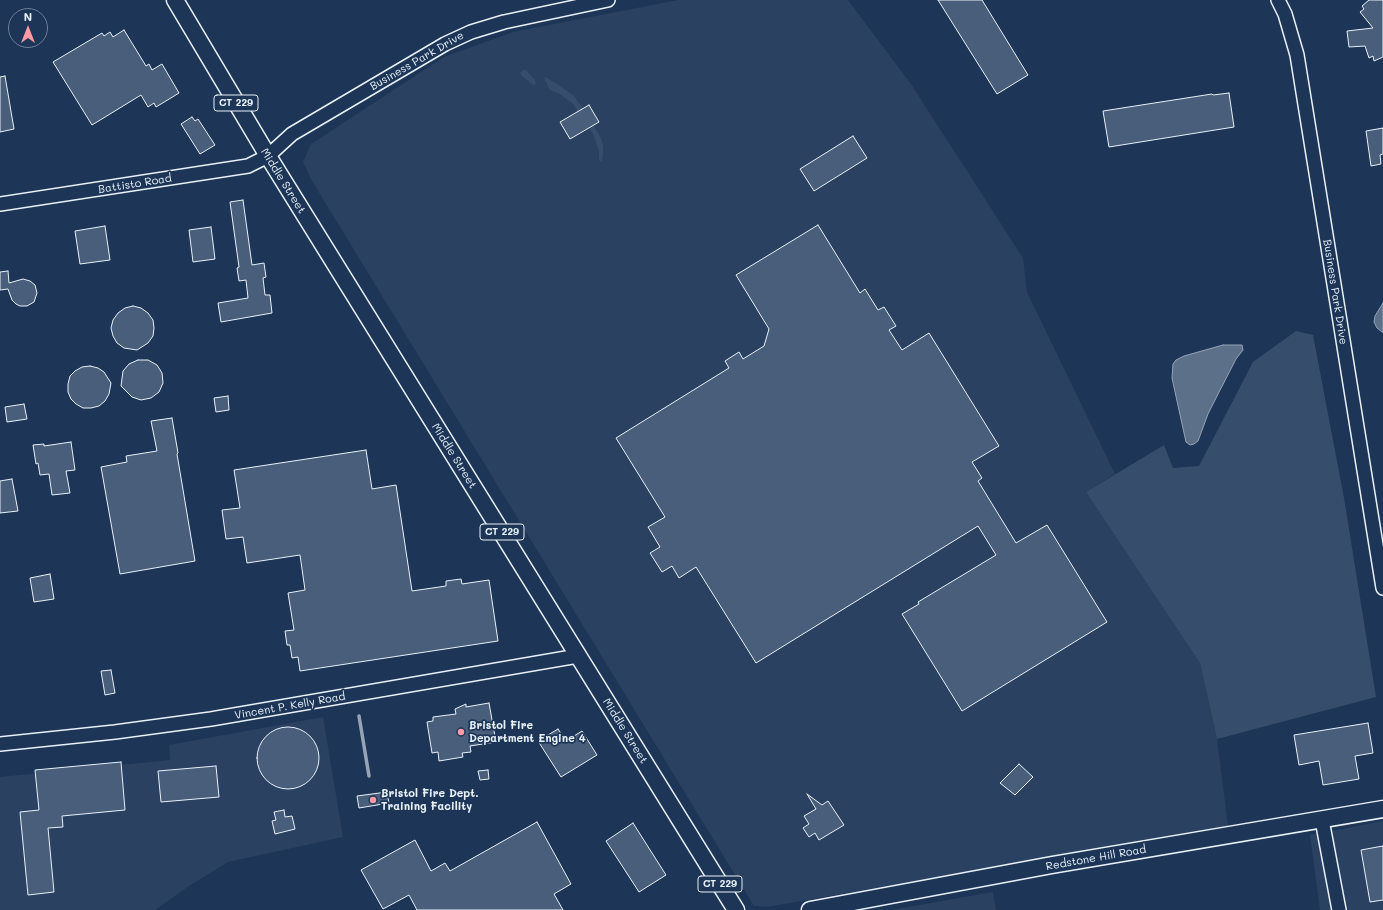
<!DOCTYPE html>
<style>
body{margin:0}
#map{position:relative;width:1383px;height:910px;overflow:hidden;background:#1d3557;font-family:Mali,sans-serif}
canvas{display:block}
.north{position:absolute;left:8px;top:8px;width:40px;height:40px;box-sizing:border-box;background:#1d3557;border:1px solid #6e8097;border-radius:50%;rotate:0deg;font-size:11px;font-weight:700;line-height:16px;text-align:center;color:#e8f1f8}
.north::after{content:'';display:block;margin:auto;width:14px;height:18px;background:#ff9aa2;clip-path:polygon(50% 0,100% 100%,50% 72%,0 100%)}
</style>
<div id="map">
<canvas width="1383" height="910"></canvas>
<div class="north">N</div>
</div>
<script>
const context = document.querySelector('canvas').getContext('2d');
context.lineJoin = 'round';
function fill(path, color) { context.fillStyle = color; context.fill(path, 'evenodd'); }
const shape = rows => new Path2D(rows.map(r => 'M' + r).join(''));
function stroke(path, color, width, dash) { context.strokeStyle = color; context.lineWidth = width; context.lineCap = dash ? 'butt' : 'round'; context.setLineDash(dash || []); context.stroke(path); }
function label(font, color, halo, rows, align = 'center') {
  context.font = font + ' Mali,sans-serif'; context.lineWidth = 3.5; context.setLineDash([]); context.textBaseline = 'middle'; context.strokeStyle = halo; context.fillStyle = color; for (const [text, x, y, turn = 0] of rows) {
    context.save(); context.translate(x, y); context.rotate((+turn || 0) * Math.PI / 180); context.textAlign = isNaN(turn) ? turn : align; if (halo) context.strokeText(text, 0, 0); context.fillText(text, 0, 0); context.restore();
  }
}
fill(shape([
 [678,0,848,0,911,84,1023,258,1027,292,1115,474,1086,492,1200,663,1217,739,1228,826,767,907,754,906,312,181,303,162,311,144,444,57,513,32],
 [323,717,343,837,228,862,189,886,155,910,0,910,0,777,170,760,169,745],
 [1383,821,1383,910,1320,910,1310,835],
 [993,892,996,910,891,910]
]), '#2a4162');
fill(shape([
 [523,70,526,70,535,80,536,84,533,85,522,76,520,73],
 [545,77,557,84,573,95,582,107,600,136,603,144,603,152,602,162,599,160,599,151,593,134,573,104,560,94,550,90,544,78],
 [1296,331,1313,335,1344,498,1376,697,1217,739,1200,663,1086,492,1164,445,1173,468,1199,466,1253,362]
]), '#374d6c');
const water = shape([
 [1383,303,1383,332,1382,332,1377,328,1374,322,1375,316,1383,303],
 [1223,345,1242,345,1243,350,1236,359,1216,398,1208,414,1198,441,1194,444,1190,445,1186,442,1172,378,1173,364,1176,360,1184,356,1223,345]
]);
fill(water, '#5d7089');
stroke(water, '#95a4b5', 1);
stroke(shape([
 [359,716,369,776]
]), '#95a4b5', 3.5);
const building = shape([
 [938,0,982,0,1028,75,997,94,938,0],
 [1369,0,1383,0,1383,57,1374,61,1373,56,1369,58,1365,46,1349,47,1347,31,1373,28,1360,12,1364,9,1362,6,1369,0],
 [124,30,146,66,149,64,152,70,162,64,179,93,156,107,154,103,148,107,141,95,92,125,53,62,102,33,104,36,110,32,113,37,124,30],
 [5,76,14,129,0,132,0,77,5,76],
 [1229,93,1234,127,1109,147,1103,111,1212,94,1213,95,1229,93],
 [589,105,599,122,570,139,560,122,589,105],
 [192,117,195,121,198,119,215,145,200,154,181,124,192,117],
 [1383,128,1383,154,1380,155,1381,164,1371,166,1366,131,1383,128],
 [853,136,867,158,814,191,800,169,853,136],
 [243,200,252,265,264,263,266,277,263,278,265,295,270,295,272,313,221,322,218,303,248,298,246,280,239,281,237,268,239,267,230,202,243,200],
 [818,225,860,293,865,289,878,310,884,307,896,326,889,330,902,350,929,333,999,446,972,462,982,478,978,481,1016,543,1047,525,1107,622,962,711,902,614,919,604,918,602,996,555,978,526,756,663,696,567,679,578,672,566,662,572,650,553,660,547,648,527,665,517,616,438,729,368,725,361,739,352,743,359,764,346,769,329,736,275,818,225],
 [105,226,110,260,80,264,75,231,105,226],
 [211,227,215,259,193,262,189,230,211,227],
 [8,271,9,283,23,279,30,281,35,285,37,293,34,302,27,306,20,306,16,304,12,300,8,289,0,290,0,272,8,271],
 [133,306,141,308,148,313,153,320,154,328,153,336,148,343,137,350,124,348,117,343,113,336,111,328,113,320,118,313,125,308,133,306],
 [138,360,148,360,157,365,162,373,163,383,159,392,151,398,141,400,132,397,121,386,123,371,129,364,138,360],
 [90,366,98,368,104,372,111,383,109,394,105,401,99,406,91,408,83,408,76,404,71,399,68,392,68,384,70,376,75,371,82,367,90,366],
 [228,396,229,410,216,412,214,398,228,396],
 [24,404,27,419,7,422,5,407,24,404],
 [172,418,178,453,177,454,195,561,120,574,101,467,127,462,126,456,157,451,151,421,172,418],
 [71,442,75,470,66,471,70,493,52,495,49,474,40,475,38,463,36,464,33,445,44,444,44,446,71,442],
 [366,450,372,489,396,485,412,591,446,586,446,581,461,579,462,584,489,580,498,641,300,671,298,657,292,658,290,645,287,645,285,631,294,630,288,593,305,590,300,555,247,563,243,537,226,539,222,510,240,508,234,470,366,450],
 [12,479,18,511,0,513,0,481,12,479],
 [50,574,54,599,34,602,30,578,50,574],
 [111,670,115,693,105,695,101,671,111,670],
 [489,703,496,742,470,746,471,752,462,753,463,757,439,761,438,752,432,753,427,722,433,721,433,717,456,714,455,709,466,704,466,707,489,703],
 [1368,723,1373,753,1355,756,1359,779,1323,785,1319,761,1299,765,1294,735,1368,723],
 '257 758a31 31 0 1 1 62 0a31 31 0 1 1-62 0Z',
 [558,729,566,741,582,731,597,755,561,777,538,741,558,729],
 [121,762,125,810,62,816,63,827,48,828,54,892,28,895,20,812,39,810,35,770,121,762],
 [1019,764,1033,777,1015,795,1000,783,1019,764],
 [216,766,219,797,161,802,158,771,216,766],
 [488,770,489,779,480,780,478,771,488,770],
 [387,792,389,803,359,808,357,796,387,792],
 [807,794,822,805,828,801,844,825,819,840,815,833,809,837,803,828,809,824,804,816,816,809,807,794],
 [284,810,285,817,292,816,295,829,275,834,272,821,276,820,274,812,284,810],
 [537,822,571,884,554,894,563,910,417,910,409,895,383,909,361,870,415,840,431,871,445,863,450,871,537,822],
 [633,823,666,875,639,892,606,841,633,823],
 [1383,846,1383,900,1370,902,1361,850,1383,846]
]);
fill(building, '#495e7a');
stroke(building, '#e8f1f8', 1);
const minor = shape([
 [1278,0,1285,14,1297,55,1383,588],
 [0,204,248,166,268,156,292,134,445,44,471,32,504,22,608,0],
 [0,744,115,732,211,719,578,656],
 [1322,820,1339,910]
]);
const major = shape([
 [175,0,268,156,736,910],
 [810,910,1052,865,1383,809]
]);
stroke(minor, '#e8f1f8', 16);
stroke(major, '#e8f1f8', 19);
stroke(minor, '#1d3557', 13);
stroke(major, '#1d3557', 16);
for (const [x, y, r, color] of [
 [461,732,4,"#ff9aa2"],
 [373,800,4,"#ff9aa2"]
]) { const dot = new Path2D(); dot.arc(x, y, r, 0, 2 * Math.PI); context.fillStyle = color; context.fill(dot); stroke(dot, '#1d3557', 1.5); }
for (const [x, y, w] of [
 [236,103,44],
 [502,532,44],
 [720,884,44]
]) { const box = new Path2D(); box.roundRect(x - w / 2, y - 8, w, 16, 3); context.fillStyle = '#1d3557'; context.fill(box); stroke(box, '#e8f1f8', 1); }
label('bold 10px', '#e8f1f8', null, [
 ["CT 229",236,103],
 ["CT 229",502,532],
 ["CT 229",720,884]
]);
label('11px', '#e8f1f8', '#1d3557', [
 ["Business Park Drive",417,61,-30],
 ["Middle Street",283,181,58],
 ["Battisto Road",135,184,-9],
 ["Business Park Drive",1335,292,81],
 ["Middle Street",454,456,58],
 ["Vincent P. Kelly Road",290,706,-10],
 ["Middle Street",625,731,58],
 ["Redstone Hill Road",1096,858,-10]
]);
label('bold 11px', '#e8f1f8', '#1d3557', [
 ["Bristol Fire",469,726],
 ["Department Engine 4",469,739],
 ["Bristol Fire Dept.",381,794],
 ["Training Facility",381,807]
], 'left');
</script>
